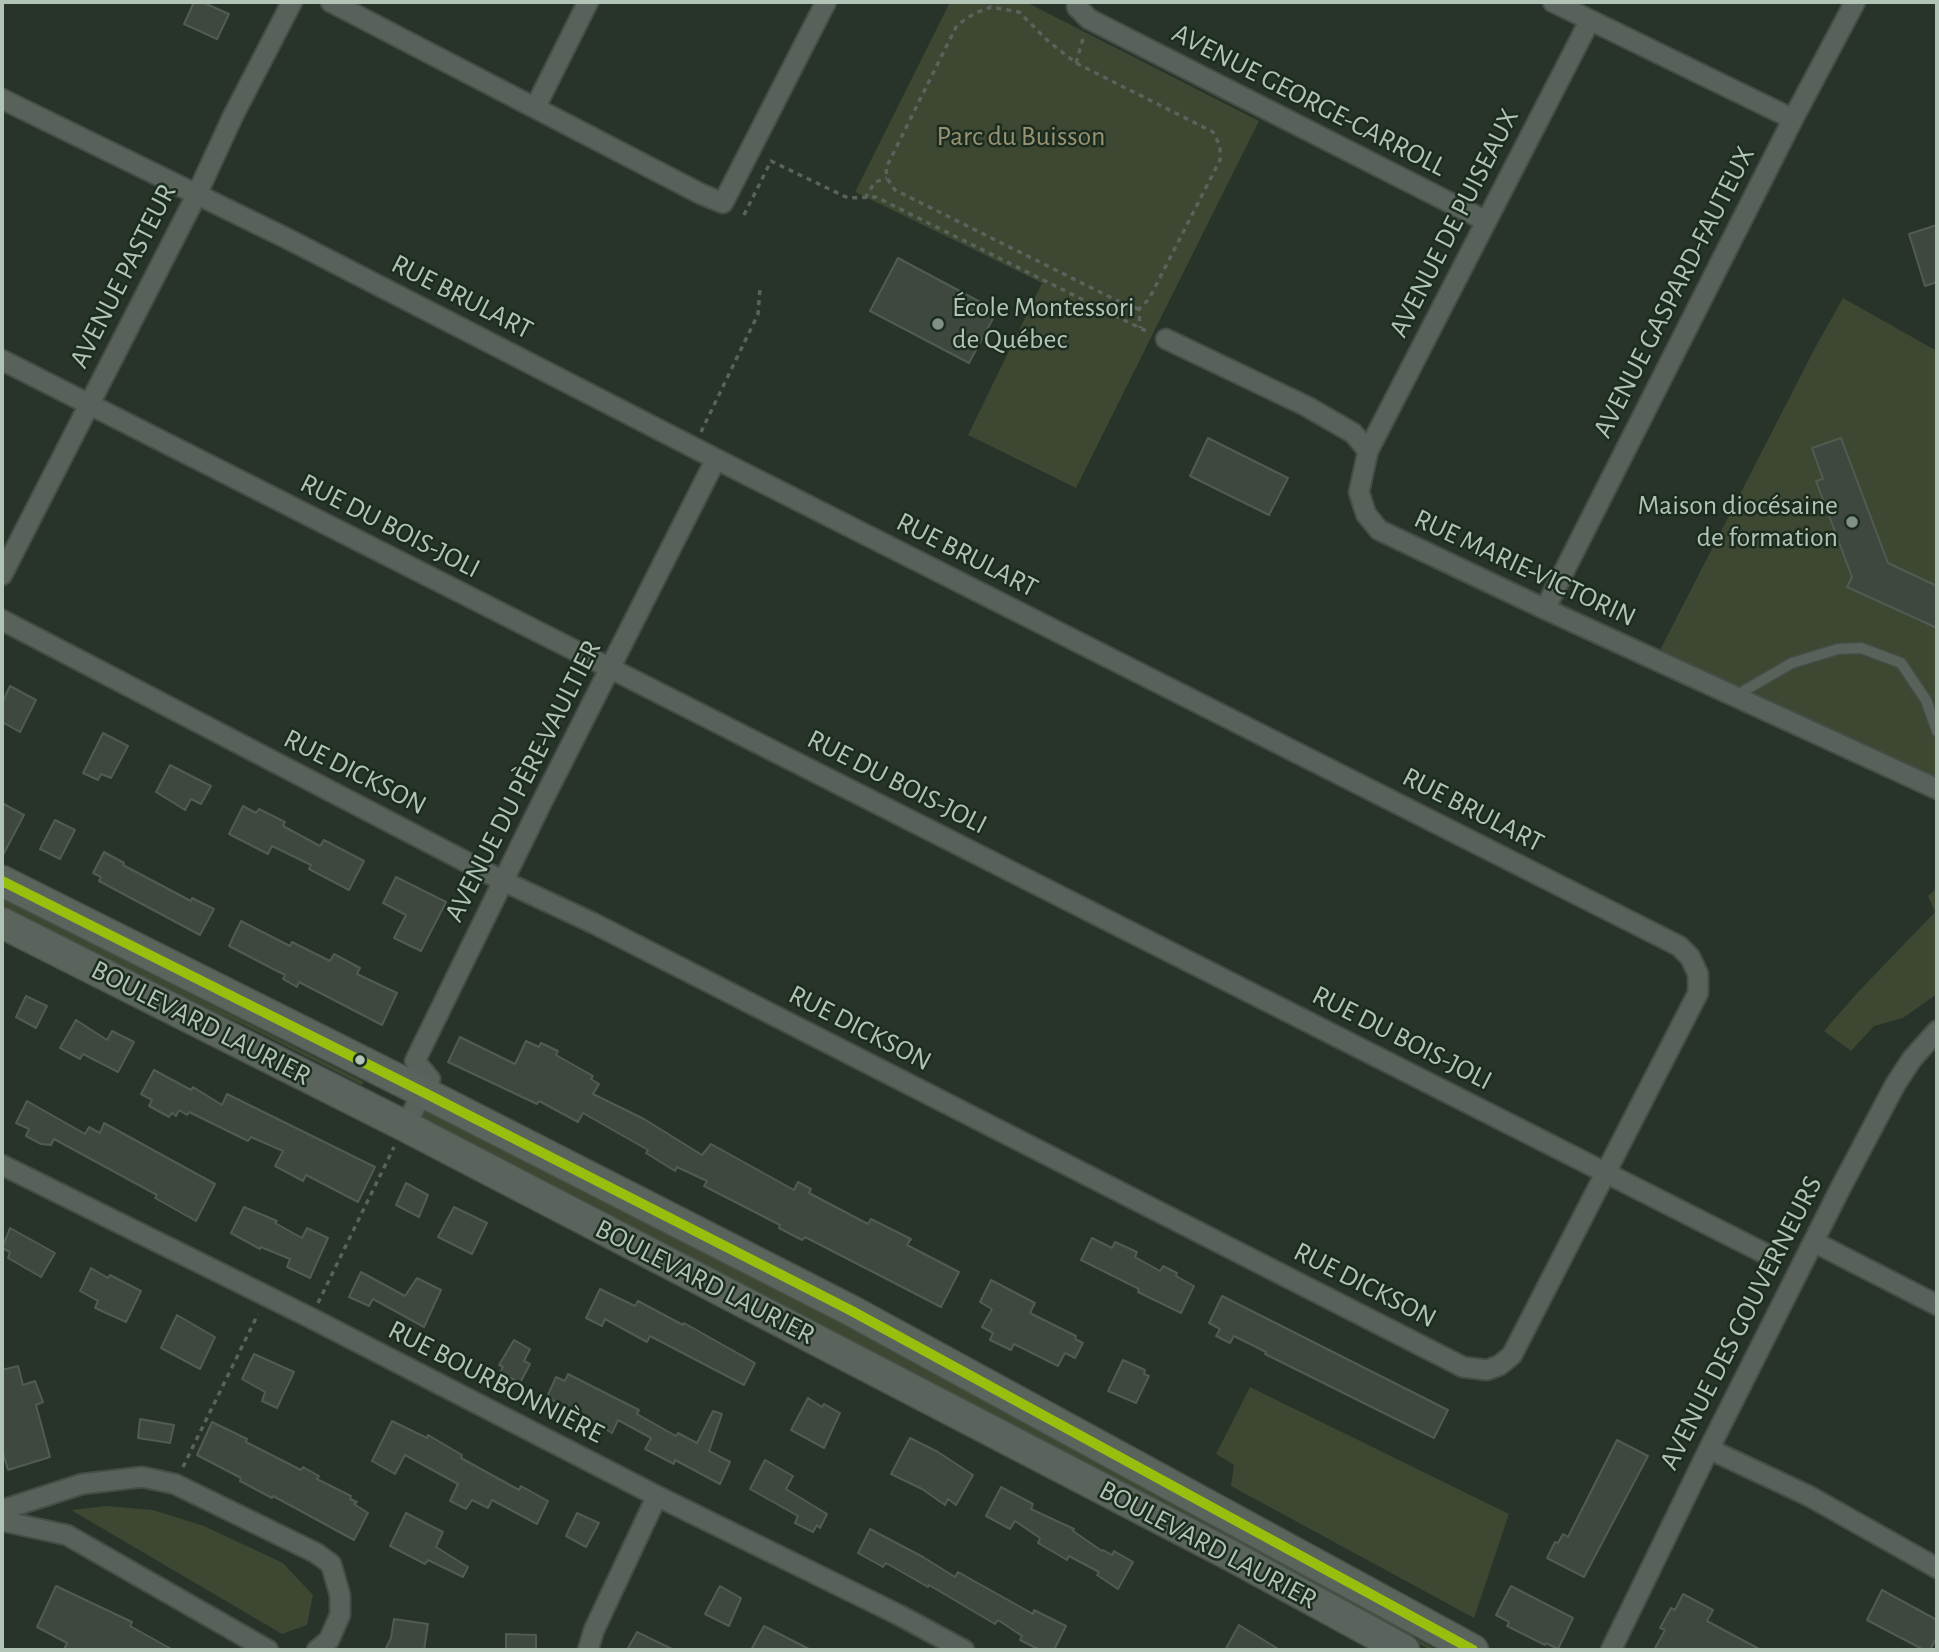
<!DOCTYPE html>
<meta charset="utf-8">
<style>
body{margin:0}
#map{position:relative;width:1939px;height:1652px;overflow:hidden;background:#28332a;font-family:"Alegreya Sans",sans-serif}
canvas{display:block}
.frame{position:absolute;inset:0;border:4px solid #b2c4b6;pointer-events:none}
</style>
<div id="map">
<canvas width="1939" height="1652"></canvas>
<div class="frame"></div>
</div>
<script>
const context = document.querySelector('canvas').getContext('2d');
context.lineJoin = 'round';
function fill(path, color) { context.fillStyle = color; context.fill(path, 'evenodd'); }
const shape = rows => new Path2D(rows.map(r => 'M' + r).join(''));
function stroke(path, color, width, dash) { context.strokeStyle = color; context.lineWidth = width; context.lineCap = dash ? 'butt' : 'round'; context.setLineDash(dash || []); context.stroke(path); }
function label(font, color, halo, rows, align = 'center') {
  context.font = font + ' "Alegreya Sans",sans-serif'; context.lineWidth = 5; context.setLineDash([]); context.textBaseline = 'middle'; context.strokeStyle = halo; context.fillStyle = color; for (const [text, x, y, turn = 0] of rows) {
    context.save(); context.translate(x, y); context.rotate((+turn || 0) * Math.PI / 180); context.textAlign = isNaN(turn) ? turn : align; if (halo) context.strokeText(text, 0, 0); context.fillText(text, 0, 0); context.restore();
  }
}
fill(shape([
 [950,2,1026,2,1259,121,1076,488,968,435,1042,283,855,192],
 [1843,298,1937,351,1937,777,1660,650,1816,346],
 [1937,888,1937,994,1903,1018,1874,1026,1851,1051,1824,1031,1858,992,1935,912,1928,896],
 [2,898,364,1082,362,1085,244,1025,114,969,2,913],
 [424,1110,944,1375,1437,1650,1430,1650,1337,1599,420,1119],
 [1250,1387,1509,1514,1474,1618,1231,1486,1234,1465,1216,1454],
 [106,1506,153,1510,204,1526,283,1563,313,1595,307,1625,282,1634,71,1510]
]), '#3d4732');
const building = shape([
 [194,2,202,2,229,14,217,39,184,24,194,2],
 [1937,225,1937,282,1925,286,1909,234,1937,225],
 [898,258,997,311,969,363,870,311,898,258],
 [1208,438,1288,478,1269,515,1190,476,1208,438],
 [1841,438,1888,563,1937,586,1937,628,1847,587,1852,577,1816,481,1823,479,1812,448,1841,438],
 [10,686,36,700,20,732,2,722,2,703,10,686],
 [103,733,128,746,111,778,101,774,98,780,83,773,103,733],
 [170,765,211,786,201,804,191,799,185,810,156,792,170,765],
 [2,803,24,815,2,857,2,803],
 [243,806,256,813,259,809,285,822,283,826,320,846,324,840,364,861,349,890,309,869,311,865,272,846,268,854,229,834,243,806],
 [55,820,75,830,60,859,40,849,55,820],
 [104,852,124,863,123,865,191,901,192,898,214,909,200,935,99,881,101,877,93,873,104,852],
 [396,877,446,902,421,951,394,938,406,915,383,903,396,877],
 [241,921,290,946,292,942,330,961,334,954,360,968,357,974,397,993,382,1025,299,982,297,987,283,979,285,975,277,971,229,946,241,921],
 [26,996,47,1006,36,1028,16,1017,26,996],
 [76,1020,107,1040,112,1031,134,1042,118,1072,83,1054,80,1059,60,1048,76,1020],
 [460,1037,515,1064,526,1041,539,1047,541,1043,558,1051,556,1055,593,1076,591,1079,599,1084,593,1094,644,1119,702,1155,711,1144,794,1190,798,1182,811,1189,809,1193,868,1224,871,1219,911,1239,907,1245,959,1272,941,1307,805,1237,802,1240,779,1228,780,1225,704,1186,707,1181,677,1167,675,1171,646,1153,648,1150,583,1113,578,1122,539,1101,537,1104,448,1062,460,1037],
 [154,1070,191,1090,193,1087,222,1105,227,1094,375,1167,358,1202,306,1175,303,1181,275,1166,283,1151,251,1137,248,1141,189,1112,187,1115,179,1110,176,1116,172,1113,169,1117,149,1106,152,1100,141,1094,154,1070],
 [27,1101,85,1134,89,1127,100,1133,104,1123,215,1184,196,1221,155,1198,157,1195,54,1139,51,1145,41,1144,26,1136,29,1129,16,1123,27,1101],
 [406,1183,428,1195,419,1217,396,1205,406,1183],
 [244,1207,277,1221,275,1223,302,1238,307,1228,328,1238,310,1278,287,1267,290,1259,261,1247,260,1249,231,1233,244,1207],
 [454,1207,487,1223,472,1254,438,1237,454,1207],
 [10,1228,55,1253,41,1277,8,1258,10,1252,2,1248,10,1228],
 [1092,1238,1112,1248,1115,1242,1137,1252,1135,1257,1160,1271,1163,1266,1177,1273,1176,1276,1194,1286,1181,1313,1138,1292,1139,1289,1081,1260,1092,1238],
 [91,1268,108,1278,110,1275,141,1291,126,1322,95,1308,98,1301,80,1291,91,1268],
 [361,1272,405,1296,417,1278,441,1290,424,1327,373,1299,369,1306,349,1297,361,1272],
 [991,1280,1035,1303,1030,1313,1076,1336,1075,1339,1083,1343,1075,1358,1065,1353,1058,1366,1014,1344,1011,1350,990,1340,993,1333,982,1327,992,1309,980,1302,991,1280],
 [600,1289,635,1306,638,1301,683,1325,684,1323,755,1363,744,1385,650,1336,647,1342,605,1319,602,1326,586,1318,600,1289],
 [1222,1296,1448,1410,1434,1438,1265,1354,1266,1352,1234,1336,1230,1343,1216,1336,1220,1329,1209,1323,1222,1296],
 [177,1315,215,1337,200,1369,161,1348,177,1315],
 [514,1340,530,1349,524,1361,530,1364,520,1383,500,1372,503,1367,499,1365,514,1340],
 [254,1354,294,1372,277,1408,262,1401,265,1392,242,1379,254,1354],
 [1123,1360,1145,1370,1144,1374,1149,1376,1136,1403,1108,1391,1123,1360],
 [18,1366,23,1385,35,1381,43,1402,36,1405,50,1457,8,1470,2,1449,2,1370,18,1366],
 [568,1374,639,1410,637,1414,676,1436,678,1433,697,1443,713,1411,722,1414,709,1451,730,1462,720,1484,675,1460,674,1464,645,1449,651,1438,618,1420,612,1433,547,1397,556,1377,565,1381,568,1374],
 [808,1398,822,1407,824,1404,840,1413,824,1448,791,1430,808,1398],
 [140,1419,174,1425,170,1443,138,1438,140,1419],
 [392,1421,427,1438,428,1435,462,1455,461,1458,519,1490,521,1486,548,1501,537,1524,492,1500,488,1508,472,1500,466,1509,450,1501,458,1484,405,1455,395,1474,372,1461,392,1421],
 [212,1422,247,1439,246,1442,301,1470,303,1467,319,1476,317,1479,351,1496,350,1499,357,1502,354,1504,368,1513,354,1540,273,1496,272,1498,240,1481,241,1478,197,1455,212,1422],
 [910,1438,938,1452,973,1475,956,1505,948,1499,945,1505,922,1489,891,1474,910,1438],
 [1617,1440,1648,1456,1584,1577,1547,1558,1555,1542,1558,1543,1563,1534,1568,1537,1617,1440],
 [765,1460,793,1476,786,1489,827,1514,820,1528,817,1525,813,1532,795,1523,798,1516,750,1489,765,1460],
 [1001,1487,1033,1504,1031,1509,1074,1529,1073,1531,1102,1551,1103,1550,1112,1555,1114,1551,1133,1562,1118,1589,1097,1575,1099,1572,1069,1556,1067,1560,1038,1543,1040,1538,1015,1521,1010,1529,986,1516,1001,1487],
 [406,1513,443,1532,436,1547,468,1567,463,1577,428,1560,425,1564,390,1546,406,1513],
 [577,1513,599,1523,586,1547,566,1536,577,1513],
 [870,1529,923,1557,955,1577,958,1572,1033,1614,1034,1610,1066,1626,1054,1650,1040,1650,1020,1640,1022,1636,998,1620,995,1624,929,1585,928,1587,886,1563,883,1567,858,1553,870,1529],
 [56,1586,132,1622,130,1626,173,1650,64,1650,67,1643,37,1627,56,1586],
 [720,1586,741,1598,729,1626,705,1614,720,1586],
 [1511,1586,1573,1618,1558,1649,1546,1643,1545,1645,1507,1626,1509,1622,1496,1615,1511,1586],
 [1882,1590,1937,1620,1937,1637,1930,1650,1924,1650,1867,1620,1882,1590],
 [1683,1594,1713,1610,1707,1621,1761,1650,1654,1650,1665,1630,1660,1628,1671,1608,1675,1610,1683,1594],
 [394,1619,428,1624,424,1650,385,1650,391,1638,394,1619],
 [1239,1625,1280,1650,1225,1650,1239,1625],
 [764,1626,811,1650,751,1650,764,1626],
 [637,1632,674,1650,627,1650,637,1632],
 [506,1634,536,1635,536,1650,506,1650,506,1634]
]);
fill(building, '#3e483f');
stroke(building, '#505b52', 2);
const lane = shape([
 [1735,696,1792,663,1838,649,1861,648,1901,663,1926,700,1937,731]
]);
const street = shape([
 [331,2,701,194,723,203,826,2],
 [1077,2,1077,7,1089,19,1486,221],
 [1553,2,1793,119],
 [2,99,288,239,716,459,1679,946,1690,957,1698,974,1698,993,1512,1355,1500,1365,1487,1370,1463,1367,593,923,503,881,2,620],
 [536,106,588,2],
 [1166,339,1306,406,1353,433,1368,451,1359,492,1366,514,1379,530,1545,609,1937,789],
 [2,360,1766,1254],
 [1368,451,1590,20],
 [2,575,197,194,233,116,292,2],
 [1545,609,1793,119,1855,2],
 [405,1126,430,1079,415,1061,540,806,716,459],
 [2,1165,311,1318,657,1496,899,1615,964,1650],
 [1814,1242,1937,1305],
 [1709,1449,1809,1496,1937,1568],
 [2,1510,82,1484,142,1477,175,1484,316,1553,331,1564,340,1595,340,1615,329,1640,317,1650],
 [2,1521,67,1535,268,1650],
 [588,1650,594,1630,657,1496],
 [1611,1650,1709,1449,1840,1189,1895,1085,1912,1059,1937,1031]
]);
const primary = shape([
 [2,881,423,1092,850,1310,1473,1650],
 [2,923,405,1126,1230,1555,1404,1650]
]);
stroke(lane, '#454d47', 13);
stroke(street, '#454d47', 23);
stroke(primary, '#465047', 33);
stroke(shape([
 [1076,63,1084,35],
 [865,198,875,182,887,178],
 [744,215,771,161,848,198,876,197,1148,332],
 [1139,309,1126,305,895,190,887,178,886,168,957,25,975,13,991,7,1019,12,1048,41,1076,63,1213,132,1220,146,1220,160,1149,299,1139,309,1140,328],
 [701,432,758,314,760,288],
 [318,1303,394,1147],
 [183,1467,258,1314]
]), '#5a635b', 3.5, [5, 5]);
stroke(lane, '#58615a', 10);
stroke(street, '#58615a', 19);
stroke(primary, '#5a635c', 30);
stroke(shape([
 [2,881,423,1092,850,1310,1473,1650]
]), '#97bf0d', 10);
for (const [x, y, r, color] of [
 [938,324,7,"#829185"],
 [1852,522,7,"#829185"],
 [360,1060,6,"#b2c4b6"]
]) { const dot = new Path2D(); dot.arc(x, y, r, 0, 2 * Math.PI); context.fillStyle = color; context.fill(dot); stroke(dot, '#1c2d1f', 2.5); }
label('28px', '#b2c4b6', '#1c2d1f', [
 ["AVENUE GEORGE-CARROLL",1309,100,27],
 ["AVENUE DE PUISEAUX",1454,223,-63],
 ["AVENUE PASTEUR",123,276,-63],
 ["AVENUE GASPARD-FAUTEUX",1674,292,-63],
 ["RUE BRULART",462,297,27],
 ["RUE DU BOIS-JOLI",390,526,27],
 ["RUE BRULART",967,555,27],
 ["RUE MARIE-VICTORIN",1525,568,25],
 ["RUE DICKSON",355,772,27],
 ["AVENUE DU PÈRE-VAULTIER",523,781,-63],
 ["RUE DU BOIS-JOLI",897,782,27],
 ["RUE BRULART",1473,810,27],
 ["BOULEVARD LAURIER",201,1023,27],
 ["RUE DICKSON",860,1028,27],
 ["RUE DU BOIS-JOLI",1402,1038,27],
 ["BOULEVARD LAURIER",705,1282,27],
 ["RUE DICKSON",1365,1285,27],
 ["AVENUE DES GOUVERNEURS",1741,1323,-63],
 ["RUE BOURBONNIÈRE",496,1382,27],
 ["BOULEVARD LAURIER",1208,1545,28]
]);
label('28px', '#989272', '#1c2d1f', [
 ["Parc du Buisson",1021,137]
]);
label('28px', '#b2c4b6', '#1c2d1f', [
 ["École Montessori",952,308],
 ["de Québec",952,340],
 ["Maison diocésaine",1838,506,"right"],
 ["de formation",1838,538,"right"]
], 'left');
</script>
